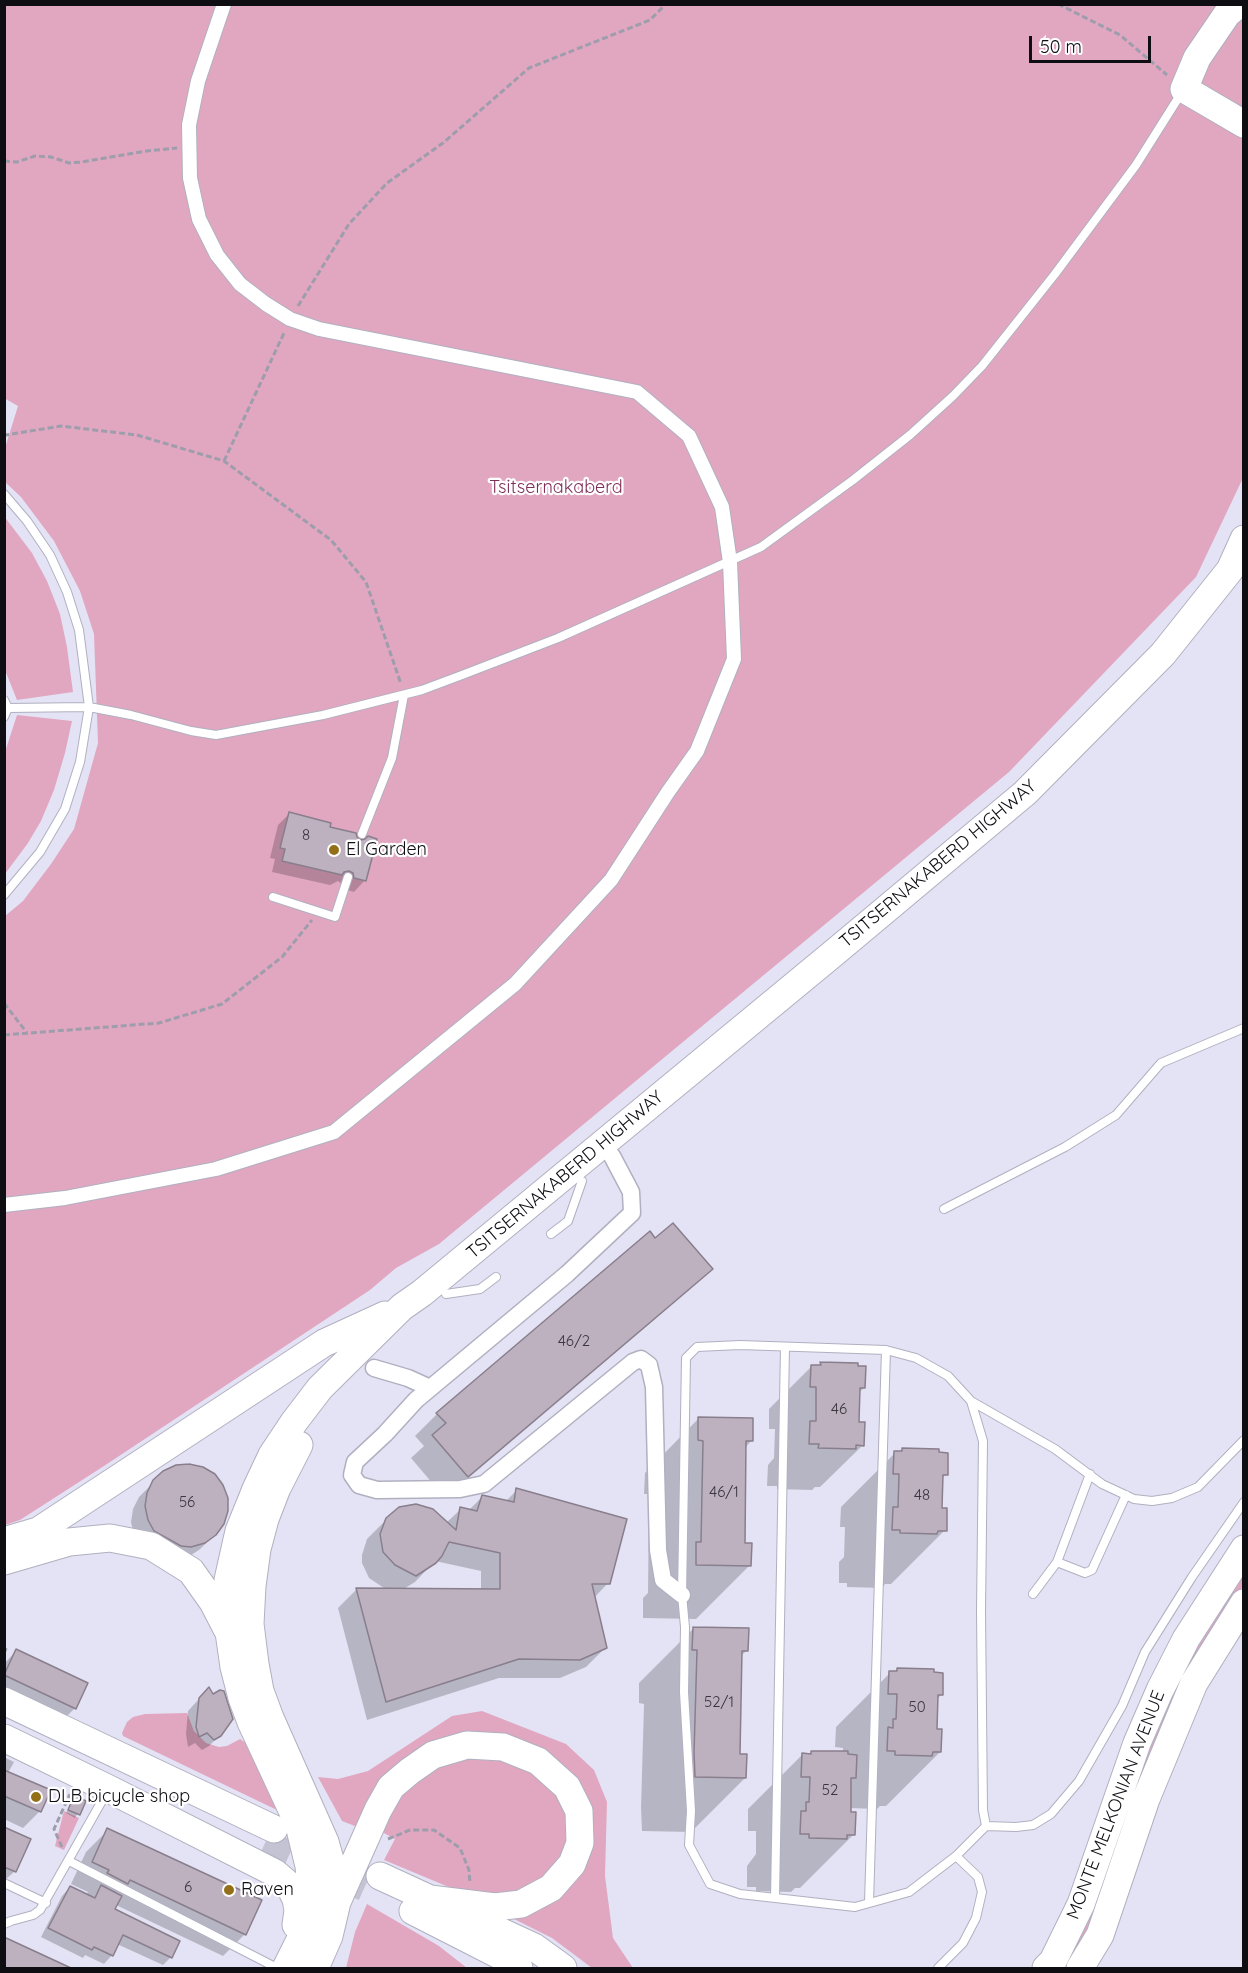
<!DOCTYPE html>
<style>
body{margin:0}
#map{position:relative;width:1248px;height:1973px;overflow:hidden;background:#e4e3f5;font-family:Quicksand,sans-serif}
canvas{display:block}
.frame{position:absolute;inset:0;border:6px solid #0d0d12;pointer-events:none}
.scale{position:absolute;left:1029px;top:36px;width:122px;height:27px;box-sizing:border-box;border:3px solid #0d0d12;border-top:0;padding-left:8px;font-size:18px;line-height:21px;white-space:nowrap;color:#0d0d12;-webkit-text-stroke:4px #fff;paint-order:stroke}
</style>
<div id="map">
<canvas width="1248" height="1973"></canvas>
<div class="frame"></div>
<div class="scale">50 m</div>
</div>
<script>
const context = document.querySelector('canvas').getContext('2d');
context.lineJoin = 'round';
function fill(path, color) { context.fillStyle = color; context.fill(path, 'evenodd'); }
const shape = rows => new Path2D(rows.map(r => 'M' + r).join(''));
function stroke(path, color, width, dash) { context.strokeStyle = color; context.lineWidth = width; context.lineCap = dash ? 'butt' : 'round'; context.setLineDash(dash || []); context.stroke(path); }
function label(font, color, halo, rows, align = 'center') {
  context.font = font + ' Quicksand,sans-serif'; context.lineWidth = 4.5; context.setLineDash([]); context.textBaseline = 'middle'; context.strokeStyle = halo; context.fillStyle = color; for (const [text, x, y, turn = 0] of rows) {
    context.save(); context.translate(x, y); context.rotate((+turn || 0) * Math.PI / 180); context.textAlign = isNaN(turn) ? turn : align; if (halo) context.strokeText(text, 0, 0); context.fillText(text, 0, 0); context.restore();
  }
}
fill(shape([
 [4,5,1244,5,1243,478,1196,577,1009,772,439,1244,396,1268,370,1290,104,1466,20,1520,5,1525,5,916,23,901,51,864,74,829,98,743,94,634,80,591,54,541,21,497,5,482,5,448,18,406,4,398],
 [4,516,32,553,47,581,60,614,67,647,73,692,17,700,5,670],
 [17,715,72,721,65,753,54,790,41,821,28,843,5,874,5,752],
 [1243,1564,1243,1586,1204,1649,1100,1911,1069,1968,1058,1968,1148,1743,1194,1642],
 [482,1711,566,1744,594,1770,607,1802,605,1876,613,1938,633,1968,592,1968,552,1938,512,1918,555,1899,584,1798,460,1735,360,1828,342,1821,318,1777,338,1779,368,1771,452,1716],
 [187,1713,194,1731,206,1743,219,1747,227,1746,240,1739,246,1743,279,1811,123,1736,122,1733,127,1722,133,1717,145,1714],
 [480,1753,536,1773,555,1790,568,1815,569,1837,558,1866,517,1898,475,1898,384,1860,395,1839,380,1831,396,1797,447,1759],
 [64,1811,79,1818,64,1850,55,1846],
 [367,1904,439,1946,467,1968,346,1968,355,1932]
]), '#e1a7c1');
fill(shape([
 [289,814,329,828,360,842,365,880,354,892,344,889,342,884,338,881,330,885,272,872,275,859,270,858,278,825],
 [655,1240,711,1269,688,1291,445,1498,411,1458,424,1446,415,1436,437,1414],
 [821,1363,864,1388,858,1393,858,1423,863,1445,820,1487,815,1487,812,1490,777,1489,777,1486,767,1486,768,1465,774,1458,775,1429,769,1429,769,1409,812,1366,818,1366],
 [699,1418,751,1441,745,1448,743,1545,750,1565,696,1619,643,1618,643,1598,648,1593,649,1494,644,1494,645,1473],
 [903,1449,946,1474,941,1479,941,1509,945,1530,891,1584,885,1584,882,1588,847,1587,847,1583,839,1583,839,1562,844,1557,845,1527,840,1527,841,1507,895,1453,899,1453],
 [164,1472,215,1535,199,1550,188,1557,134,1535,131,1522,133,1509,139,1497],
 [517,1490,608,1583,594,1598,605,1648,586,1667,560,1678,499,1678,367,1720,338,1608,357,1589,387,1590,369,1578,362,1563,362,1555,367,1539,393,1513,408,1505,416,1505,446,1523,461,1509,469,1510,482,1497,505,1502],
 [435,1561,481,1571,481,1591,402,1590,415,1582],
 [693,1629,747,1650,740,1657,739,1755,745,1778,691,1832,642,1831,641,1808,644,1704,639,1703,639,1683],
 [16,1651,75,1708,64,1719,4,1691,4,1664],
 [897,1669,941,1695,936,1700,935,1730,940,1752,886,1806,880,1806,877,1809,849,1808,854,1834,800,1888,795,1888,791,1892,756,1891,756,1887,747,1887,747,1866,756,1854,756,1831,748,1831,748,1809,802,1755,809,1755,811,1752,843,1753,843,1748,835,1747,836,1727,890,1673,894,1673],
 [208,1689,220,1735,209,1746,202,1750,195,1743,188,1747,186,1734,188,1711],
 [4,1757,14,1762,8,1773,40,1811,23,1828,4,1819],
 [75,1797,84,1801,75,1818,66,1813],
 [4,1828,15,1871,4,1881],
 [108,1830,245,1934,223,1956,116,1905,113,1910,171,1957,163,1965,117,1944,112,1955,104,1964,85,1955,83,1958,41,1937,62,1896,70,1887,86,1895,88,1892,71,1884,86,1852],
 [4,1939,67,1968,4,1968]
]), '#0003');
const building = shape([
 [289,812,331,823,330,827,356,833,357,837,360,840,365,839,368,836,377,839,366,881,354,878,353,873,349,871,344,872,342,875,282,861,285,849,280,848,289,812],
 [673,1223,713,1269,468,1477,432,1435,446,1423,436,1413,650,1231,655,1238,673,1223],
 [820,1362,858,1363,858,1366,866,1366,865,1388,860,1388,859,1422,865,1422,864,1446,856,1445,856,1449,818,1448,819,1444,809,1444,810,1421,816,1421,816,1387,810,1387,811,1365,821,1365,820,1362],
 [698,1417,753,1418,753,1441,746,1441,745,1543,752,1543,751,1566,696,1565,696,1542,701,1542,703,1441,698,1440,698,1417],
 [902,1448,939,1449,939,1452,948,1453,948,1475,943,1475,942,1508,947,1508,947,1531,938,1531,937,1534,900,1533,900,1530,892,1530,893,1507,898,1507,899,1474,893,1474,894,1451,902,1451,902,1448],
 [189,1464,203,1467,215,1474,223,1485,228,1498,228,1511,224,1524,216,1535,205,1543,191,1547,181,1546,154,1531,148,1520,145,1506,147,1493,153,1480,163,1471,176,1465,189,1464],
 [516,1488,627,1519,610,1584,592,1584,607,1648,580,1660,519,1659,386,1702,356,1588,500,1589,500,1553,449,1542,442,1556,436,1563,416,1576,395,1565,383,1552,380,1534,386,1518,399,1507,416,1504,433,1509,456,1530,460,1507,477,1511,482,1495,514,1502,516,1488],
 [693,1627,749,1628,748,1651,742,1651,740,1754,747,1754,746,1778,695,1777,694,1753,697,1650,692,1650,693,1627],
 [16,1649,88,1683,76,1709,4,1675,16,1649],
 [897,1668,934,1669,934,1672,943,1673,943,1695,938,1695,937,1729,942,1729,941,1752,933,1752,932,1756,895,1755,895,1751,887,1751,888,1727,893,1728,893,1719,896,1719,897,1694,888,1694,889,1671,897,1671,897,1668],
 [209,1687,213,1694,220,1690,224,1691,233,1719,221,1736,214,1740,207,1733,199,1737,196,1727,199,1698,209,1687],
 [811,1751,848,1751,848,1754,857,1755,856,1778,851,1778,851,1812,856,1812,855,1835,847,1835,847,1839,809,1838,809,1834,800,1834,801,1811,806,1811,806,1802,809,1802,810,1777,801,1777,802,1753,811,1754,811,1751],
 [4,1770,51,1790,41,1812,4,1796,4,1770],
 [74,1795,86,1801,80,1815,68,1810,74,1795],
 [4,1827,31,1839,16,1872,4,1867,4,1827],
 [107,1828,262,1900,246,1935,130,1880,128,1884,107,1873,109,1870,92,1862,107,1828],
 [101,1885,122,1896,115,1909,180,1941,172,1958,123,1935,113,1956,94,1947,92,1950,48,1928,70,1886,95,1898,101,1885],
 [4,1937,71,1968,4,1968,4,1937]
]);
fill(building, '#bdb1c0');
stroke(building, '#897e8c', 1.5);
stroke(shape([
 [265,1843,374,1892]
]), '#c4c3d3', 27, [27, 14]);
const service = shape([
 [4,494,27,521,50,555,67,592,79,630,89,707,80,762,65,809,40,852,4,895],
 [4,700,8,708,4,717],
 [8,708,89,707,131,715,191,731,216,735,323,715,422,690,462,675,558,638,761,547,853,480,910,435,953,396,982,366,1055,274,1136,165,1182,92],
 [362,834,392,758,404,695],
 [273,897,335,917,348,877],
 [944,1209,1065,1147,1116,1115,1161,1063,1244,1028],
 [551,1234,568,1221,582,1181],
 [446,1294,480,1289,496,1277],
 [971,1401,983,1441,981,1611,983,1810,986,1826,1016,1827,1033,1825,1051,1814,1079,1781,1122,1706,1145,1652,1192,1577,1244,1502],
 [1057,1562,1085,1573,1092,1570,1126,1495],
 [1033,1594,1057,1562,1090,1474],
 [986,1826,956,1856,909,1892,855,1907,740,1894,710,1884,689,1845,691,1811,684,1692,685,1627,682,1595,686,1358,697,1347,740,1345,886,1350,916,1358,948,1376,971,1401,1055,1449,1102,1484,1134,1499,1152,1501,1172,1498,1198,1487,1244,1440],
 [69,1861,277,1968],
 [4,1883,46,1903],
 [775,1898,785,1347],
 [869,1903,886,1350],
 [4,1924,11,1921,33,1915,40,1910,107,1792],
 [938,1968,963,1943,976,1918,982,1892,978,1877,956,1856]
]);
const pedestrian = shape([
 [4,1205,65,1198,216,1169,334,1132,515,984,611,880,668,792,697,751,734,659,730,562,722,507,689,436,637,392,319,329,290,319,266,304,240,284,217,255,199,219,190,178,189,125,198,81,224,4]
]);
const minor = shape([
 [612,1156,631,1192,632,1213,567,1274,416,1400,385,1434,355,1462,352,1475,359,1485,377,1490,460,1489,484,1484,633,1362,641,1359,649,1365,654,1387,658,1550,663,1580,682,1595],
 [374,1368,408,1378,430,1388]
]);
const primary = shape([
 [1239,4,1227,14,1197,58,1184,89,1244,124],
 [299,1445,277,1488,265,1519,257,1549,252,1586,250,1624,255,1664,260,1691,270,1718,325,1842,333,1870,337,1902],
 [4,1541,38,1531,324,1343,385,1315],
 [4,1561,69,1542,110,1538,151,1546,191,1571,213,1602,227,1629],
 [4,1701,274,1829],
 [4,1738,109,1789,275,1873,289,1885,296,1899,298,1910,296,1925],
 [380,1876,534,1947,563,1968],
 [413,1911,509,1960,519,1968],
 [286,1968,306,1928,312,1904,309,1866,299,1825,251,1722,242,1698,234,1667,229,1632,228,1580,239,1531,256,1489,272,1455,294,1422,320,1388,402,1307,422,1293,835,952,1025,793,1163,654,1230,570,1244,539],
 [315,1968,329,1936,337,1902,378,1810,391,1787,410,1771,433,1755,467,1745,503,1747,538,1761,567,1787,579,1811,580,1843,572,1864,551,1888,521,1904,495,1907,430,1899],
 [1046,1968,1053,1961,1081,1904,1137,1743,1160,1690,1186,1639,1244,1549],
 [1080,1968,1100,1935,1146,1799,1194,1683,1244,1603]
]);
stroke(service, '#b0b0c0', 10);
stroke(pedestrian, '#b0b0c0', 16);
stroke(minor, '#b0b0c0', 19);
stroke(primary, '#b0b0c0', 29);
stroke(shape([
 [1058,4,1120,35,1167,75],
 [4,161,17,162,35,156,51,157,69,163,82,162,147,151,177,148],
 [298,306,349,224,387,183,443,143,529,68,650,20,666,4],
 [4,433,6,435,61,426,137,435,224,461,331,540,366,582,401,684],
 [224,461,284,333],
 [4,1003,27,1033],
 [4,1035,159,1023,222,1004,282,957,312,920],
 [4,1649,7,1650],
 [388,1839,410,1830,434,1830,460,1848,469,1870,470,1883],
 [62,1847,54,1829,70,1794]
]), '#9e9dab', 3, [6, 3]);
stroke(service, '#fff', 8);
stroke(pedestrian, '#fff', 14);
stroke(minor, '#fff', 16);
stroke(primary, '#fff', 27);
for (const [x, y, r, color] of [
 [334,850,6,"#936f17"],
 [36,1797,6,"#936f17"],
 [229,1890,6,"#936f17"]
]) { const dot = new Path2D(); dot.arc(x, y, r, 0, 2 * Math.PI); context.fillStyle = color; context.fill(dot); stroke(dot, '#fff', 2); }
label('15px', '#39363e', null, [
 ["8",306,835],
 ["46/2",574,1341],
 ["46",839,1409],
 ["46/1",724,1492],
 ["48",922,1495],
 ["56",187,1502],
 ["52/1",719,1702],
 ["50",917,1707],
 ["52",830,1790],
 ["6",188,1887]
]);
label('18px', '#7e2f59', '#fff', [
 ["Tsitsernakaberd",556,488]
]);
label('18px', '#0d0d12', '#fff', [
 ["El Garden",346,850],
 ["DLB bicycle shop",48,1797],
 ["Raven",241,1890]
], 'left');
label('18px', '#0d0d12', '#fff', [
 ["TSITSERNAKABERD HIGHWAY",938,864,-40],
 ["TSITSERNAKABERD HIGHWAY",565,1175,-40],
 ["MONTE MELKONIAN AVENUE",1116,1805,-69]
]);
</script>
